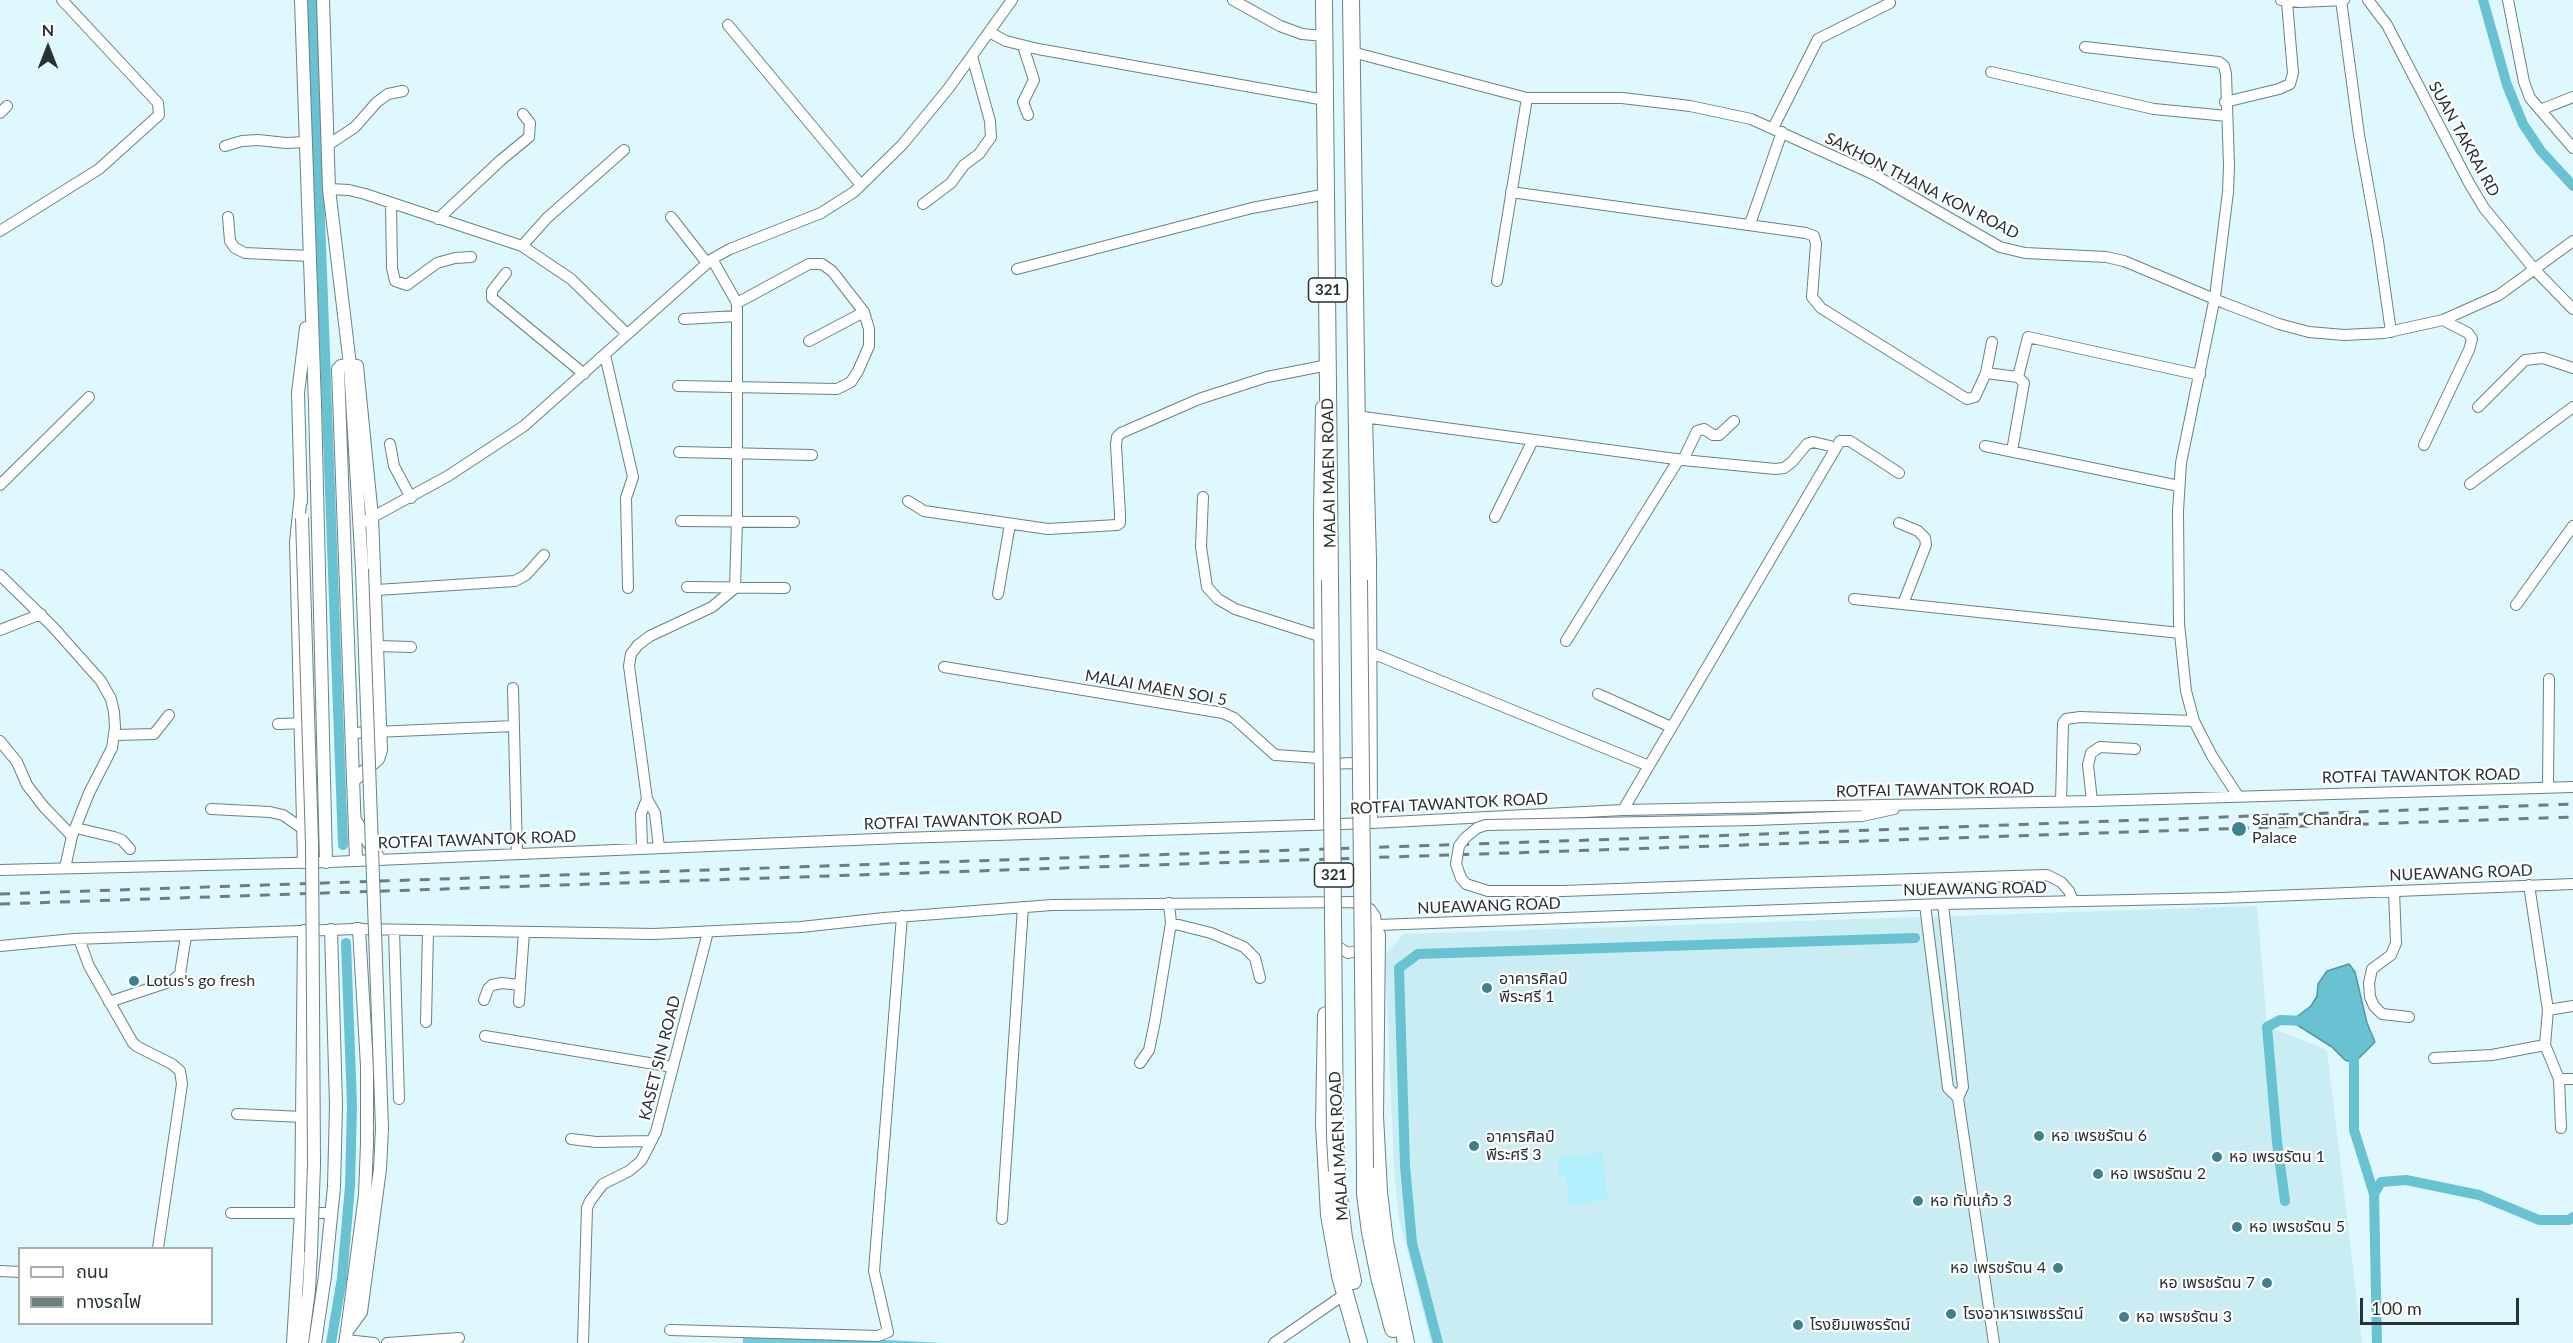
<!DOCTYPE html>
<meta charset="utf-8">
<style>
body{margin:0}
#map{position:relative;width:2573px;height:1343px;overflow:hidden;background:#def8fd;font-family:Lato,"Noto Sans Thai",sans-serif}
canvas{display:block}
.legend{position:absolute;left:18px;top:1247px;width:195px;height:78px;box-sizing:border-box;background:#fff;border:2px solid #a9adad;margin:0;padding:8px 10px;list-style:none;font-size:18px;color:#283133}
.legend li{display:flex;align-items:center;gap:12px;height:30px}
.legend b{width:30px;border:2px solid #a9adad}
.north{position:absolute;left:18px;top:18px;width:60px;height:60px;-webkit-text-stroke:4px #fff;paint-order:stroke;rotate:0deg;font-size:16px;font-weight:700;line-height:24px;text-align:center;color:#283133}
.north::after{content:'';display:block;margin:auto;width:21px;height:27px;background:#283133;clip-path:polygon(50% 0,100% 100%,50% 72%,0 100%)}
.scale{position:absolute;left:2360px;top:1298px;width:159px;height:27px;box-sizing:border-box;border:3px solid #283133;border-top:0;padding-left:8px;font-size:18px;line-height:21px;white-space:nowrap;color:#283133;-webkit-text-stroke:4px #fff;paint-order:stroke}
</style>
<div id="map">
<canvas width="2573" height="1343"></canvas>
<ul class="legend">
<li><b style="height:8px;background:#fff"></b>ถนน</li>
<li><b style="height:8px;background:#6d7d80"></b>ทางรถไฟ</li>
</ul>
<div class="north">N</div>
<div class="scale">100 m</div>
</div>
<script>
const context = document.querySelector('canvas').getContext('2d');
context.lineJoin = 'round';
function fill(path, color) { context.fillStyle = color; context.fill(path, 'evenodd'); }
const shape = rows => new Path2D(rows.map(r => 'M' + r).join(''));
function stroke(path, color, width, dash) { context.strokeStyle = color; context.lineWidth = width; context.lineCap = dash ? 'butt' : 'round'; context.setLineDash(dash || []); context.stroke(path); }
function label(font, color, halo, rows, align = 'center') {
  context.font = font + ' Lato,"Noto Sans Thai",sans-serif'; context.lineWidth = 4.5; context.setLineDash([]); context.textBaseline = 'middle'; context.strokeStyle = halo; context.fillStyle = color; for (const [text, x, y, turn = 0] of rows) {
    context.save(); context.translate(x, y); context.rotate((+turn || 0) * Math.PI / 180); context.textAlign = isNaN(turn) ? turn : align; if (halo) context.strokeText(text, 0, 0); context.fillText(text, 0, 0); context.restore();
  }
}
fill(shape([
 [2257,906,2267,1026,2327,1050,2362,1343,1431,1343,1399,1219,1394,1169,1385,955,1403,934]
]), '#caecf3');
fill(shape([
 [1602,1152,1608,1199,1569,1206,1566,1177,1559,1176,1557,1157]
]), '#b2f0fb');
fill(shape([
 [743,1337,886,1340,943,1343,743,1343]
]), '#72cbda');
const water = shape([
 [2349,964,2355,972,2367,1023,2375,1042,2354,1063,2345,1060,2332,1047,2291,1021,2311,1006,2317,996,2318,984,2327,971,2349,964]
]);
fill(water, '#69c2d1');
stroke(water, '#5696a2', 1.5);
stroke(shape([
 [312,0,343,845],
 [2483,0,2507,85,2523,124,2541,151,2573,186],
 [2354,1050,2354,1130,2374,1194],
 [2285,1201,2277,1142,2267,1027,2280,1020,2306,1021],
 [331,1343,342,1278,350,1186,352,1105,346,943],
 [1438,1343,1412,1243,1405,1166,1399,968,1418,954,1915,938],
 [2377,1343,2374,1194,2381,1182,2406,1180,2479,1195,2539,1220,2569,1220,2573,1217]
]), '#69c2d1', 10);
const minor = shape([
 [1233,0,1280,26,1302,34,1324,36],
 [2281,0,2300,2,2344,0],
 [2341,0,2359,135,2378,241,2391,332],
 [2368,0,2387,25,2469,183,2484,208,2535,270,2573,309],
 [2508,0,2524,82,2530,98,2573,148],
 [728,25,861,185],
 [989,32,1006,41,1038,49,1325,100],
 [1023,46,1034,80,1023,102,1028,115],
 [2085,47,2219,62,2224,66,2226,74,2229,166,2228,192,2215,297,2181,463,2178,511,2179,624,2186,691,2194,721,2212,756,2238,796],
 [1352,52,1527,98,1622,98,1690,106,1751,119,1875,175,2000,247,2025,253,2106,257,2124,261,2224,303,2279,324,2309,332,2344,335,2384,333,2443,320,2499,295,2573,241],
 [1991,72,2154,109,2227,116],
 [2225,102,2279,89,2290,84,2293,73,2287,2],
 [2540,110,2573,97],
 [0,113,7,106],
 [1773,128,1818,39,1890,3],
 [328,145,355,127,377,102,388,94,403,91],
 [225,146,242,141,258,140,286,143,306,142],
 [329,189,349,190,365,194,522,246,571,279,627,334],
 [1511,192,1806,233,1814,236,1816,244,1812,297,1821,308,1967,399,1975,397,1986,373,2018,377],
 [391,203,392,268,395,281,407,285,437,263,455,258,471,257],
 [923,204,951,183,964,165,979,154,991,137,990,121,972,56],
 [228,217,230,241,235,248,245,253,310,256],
 [671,217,707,263],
 [438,219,501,160,529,137,530,123,523,114],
 [1750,224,1782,132],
 [0,231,99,169,159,115,158,103,62,0],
 [522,246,547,218,624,150],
 [1017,269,1252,208,1327,194],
 [506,273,492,291,492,298,584,374],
 [1497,281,1527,98],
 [684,319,737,316],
 [809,341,864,312],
 [605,355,633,477,626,498,628,588],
 [1986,373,1992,342],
 [678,386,837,389,851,382,858,371,869,346,869,329,864,312,832,271,822,264,809,264,737,303],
 [2478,407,2525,360,2543,358,2573,368],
 [1356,416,1683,460,1775,469,1784,468,1792,462,1807,444,1813,442,1830,446],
 [1367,418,1371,559,1372,823],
 [390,444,394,466,411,498],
 [2424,445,2469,350,2472,339,2468,333,2443,320],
 [1985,446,2179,486],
 [2012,451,2024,383,2018,377,2028,337,2200,375],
 [679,452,812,455],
 [1683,460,1697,431,1704,429,1713,435,1719,435,1734,421],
 [2470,484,2573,407],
 [0,485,89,397],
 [1203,497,1201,547,1207,587,1218,599,1235,609,1319,636],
 [908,501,924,511,1048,529,1117,525,1120,523,1120,514,1116,445,1117,437,1121,433,1199,399,1267,377,1328,365],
 [1495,517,1533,440],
 [681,521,794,522],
 [1899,523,1918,531,1925,538,1926,545,1903,604],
 [360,524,448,476,524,426,712,259,730,249,821,213,854,192,902,145,948,89,1012,0],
 [0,575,53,627,101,681,111,699,114,712,115,727,112,748,89,793,72,836,65,868],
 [687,587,785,588],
 [377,590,515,581,526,575,544,555],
 [998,594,1010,524],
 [1854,599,2180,633],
 [2516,605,2573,526],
 [0,630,41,614],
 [1566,641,1679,459],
 [378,646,411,647],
 [1372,653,1649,766],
 [944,667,1223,713,1234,718,1275,755,1319,758],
 [513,688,517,853],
 [1598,694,1671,727],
 [278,724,308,723],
 [351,733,514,726],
 [115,735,154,734,169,715],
 [0,741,17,762,27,785,44,807,72,836],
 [1327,764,1355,763,1363,767],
 [2548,788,2549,679],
 [2092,801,2088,765,2091,753,2100,747,2135,749],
 [2061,802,2063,723,2066,719,2080,717,2194,721],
 [211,809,270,812,283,815,303,829],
 [1623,810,1840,441,1850,441,1899,473],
 [1754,820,1862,816,1894,809],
 [1320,825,1319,512,1321,407],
 [76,828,114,837,122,840,130,849],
 [642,848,641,814,647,799],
 [659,848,655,813,647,799,629,666,631,654,638,645,650,636,712,607,735,588,737,521,737,303,712,259],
 [0,870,330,862,901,838,1372,823,1623,810,2092,801,2573,787],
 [1753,884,2047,875,2061,882,2069,891,2073,901],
 [2529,885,2548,1010,2545,1045,2559,1079,2561,1128],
 [2394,891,2396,943,2391,955,2372,969,2369,983,2370,997,2374,1006,2382,1014,2409,1017],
 [1925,905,1948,1088,1958,1098,1963,1087,1943,904],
 [1171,923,1211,933,1244,947,1255,958,1260,978],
 [1378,925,1943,904,2222,898,2573,884],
 [359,929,654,934,801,927,884,918,1052,905,1353,902,1370,909,1375,916,1377,931],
 [394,930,399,1099],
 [79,939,89,966,133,1043,138,1047,172,1064,180,1071,182,1084,158,1248],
 [1332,943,1348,953,1366,949],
 [0,946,74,939,356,929],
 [484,1000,488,989,492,985,502,983,520,985],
 [109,1002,172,981,180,974,186,936],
 [519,1002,524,932],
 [2548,1010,2573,1006],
 [426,1022,428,930],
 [485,1036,673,1067],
 [2434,1058,2492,1055,2545,1045],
 [1140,1063,1149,1050,1155,1021,1171,923,1169,903],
 [2559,1079,2573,1079],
 [1958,1098,1994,1343],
 [237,1114,303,1117],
 [571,1139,596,1142,651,1141],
 [231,1213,332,1213],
 [1002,1219,1023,907],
 [0,1271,20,1272],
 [670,1330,878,1336,888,1332,874,1271,902,916],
 [346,1340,374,1343],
 [387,1343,459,1338],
 [583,1343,587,1208,590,1201,603,1184,629,1171,641,1161,656,1132,708,932],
 [1274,1343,1345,1294]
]);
const tertiary = shape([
 [301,0,315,404,326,862],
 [323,0,329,189,350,365,362,569],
 [350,365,341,366,338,369,356,860],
 [301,494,296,542,304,862],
 [301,502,298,393,306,328],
 [353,781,378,759,381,750,372,517,357,366],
 [355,820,379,859],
 [347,1331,365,1195,367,1144,367,1066,359,929,356,929],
 [293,1343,301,1213,304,931],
 [302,1343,309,1290,311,1252],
 [315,1343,325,1276,334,1187,336,1105,331,930],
 [345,1343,347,1331,361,1312,380,1169]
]);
const trunk = shape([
 [1324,0,1330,580],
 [1351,0,1359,580],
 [1377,935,1375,1116,1379,1192,1385,1242,1406,1343],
 [1326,1015,1324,1124,1329,1215,1340,1276,1359,1343],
 [1365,1168,1365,1194,1370,1232,1379,1277,1393,1329],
 [1338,1188,1344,1238,1353,1281]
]);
stroke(minor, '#6a8286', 12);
stroke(tertiary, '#6a8286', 14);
stroke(trunk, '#6a8286', 18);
stroke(minor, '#fff', 10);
stroke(tertiary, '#fff', 12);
stroke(trunk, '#fff', 16);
stroke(shape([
 [0,894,1738,835,2573,804],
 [0,904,2573,817]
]), '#6d7d80', 3, [10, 10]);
const minorBridge = shape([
 [1753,884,1563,891,1488,891,1466,884,1461,878,1456,864,1459,846,1465,838,1477,828,1486,825,1754,820]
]);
const tertiaryBridge = shape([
 [302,518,312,844,314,1164,311,1252],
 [362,569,382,1128,380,1169]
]);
const trunkBridge = shape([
 [1330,580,1335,1138,1337,1171],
 [1359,580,1365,1168]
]);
stroke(minorBridge, '#6a8286', 12, []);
stroke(tertiaryBridge, '#6a8286', 14, []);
stroke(trunkBridge, '#6a8286', 18, []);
stroke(minorBridge, '#fff', 10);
stroke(tertiaryBridge, '#fff', 12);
stroke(trunkBridge, '#fff', 16);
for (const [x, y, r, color] of [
 [2239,829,8,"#3d838f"],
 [134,981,6,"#3d838f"],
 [1487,988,6,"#3d838f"],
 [2039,1136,6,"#3d838f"],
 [1474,1146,6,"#3d838f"],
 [2217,1157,6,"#3d838f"],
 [2098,1174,6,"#3d838f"],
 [1918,1201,6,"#3d838f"],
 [2237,1227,6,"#3d838f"],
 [2058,1268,6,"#3d838f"],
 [2267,1283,6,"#3d838f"],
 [1951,1314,6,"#3d838f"],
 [2124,1317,6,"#3d838f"],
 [1798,1325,6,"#3d838f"]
]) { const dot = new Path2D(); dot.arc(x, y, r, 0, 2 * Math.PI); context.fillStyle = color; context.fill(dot); stroke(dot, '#fff', 2); }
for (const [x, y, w] of [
 [1328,290,39],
 [1334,875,39]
]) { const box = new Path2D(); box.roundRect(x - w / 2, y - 12, w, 24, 4.5); context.fillStyle = '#fff'; context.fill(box); stroke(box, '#283133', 1.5); }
label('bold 15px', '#283133', null, [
 ["321",1328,290],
 ["321",1334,875]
]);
label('16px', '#283133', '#fff', [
 ["SUAN TAKRAI RD",2464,139,61],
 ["SAKHON THANA KON ROAD",1922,186,27],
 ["MALAI MAEN ROAD",1329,473,-91],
 ["MALAI MAEN SOI 5",1156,688,10],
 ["ROTFAI TAWANTOK ROAD",2421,776,-1],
 ["ROTFAI TAWANTOK ROAD",1935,790,-1],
 ["ROTFAI TAWANTOK ROAD",1449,804,-3],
 ["ROTFAI TAWANTOK ROAD",963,821,-2],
 ["ROTFAI TAWANTOK ROAD",477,840,-2],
 ["NUEAWANG ROAD",2461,873,-2],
 ["NUEAWANG ROAD",1975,889,-1],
 ["NUEAWANG ROAD",1489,906,-2],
 ["KASET SIN ROAD",660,1058,-76],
 ["MALAI MAEN ROAD",1339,1146,-93]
]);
label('16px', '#283133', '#fff', [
 ["Sanam Chandra",2252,820],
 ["Palace",2252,838],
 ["อาคารศิลป์",1499,979],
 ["พีระศรี 1",1499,997],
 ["Lotus's go fresh",146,981],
 ["หอ เพรชรัตน 6",2051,1136],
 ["อาคารศิลป์",1486,1137],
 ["พีระศรี 3",1486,1155],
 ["หอ เพรชรัตน 1",2229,1157],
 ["หอ เพรชรัตน 2",2110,1174],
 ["หอ ทับแก้ว 3",1930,1201],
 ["หอ เพรชรัตน 5",2249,1227],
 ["หอ เพรชรัตน 4",2046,1268,"right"],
 ["หอ เพรชรัตน 7",2255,1283,"right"],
 ["โรงอาหารเพชรรัตน์",1963,1314],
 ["หอ เพรชรัตน 3",2136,1317],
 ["โรงยิมเพชรรัตน์",1810,1325]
], 'left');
</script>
